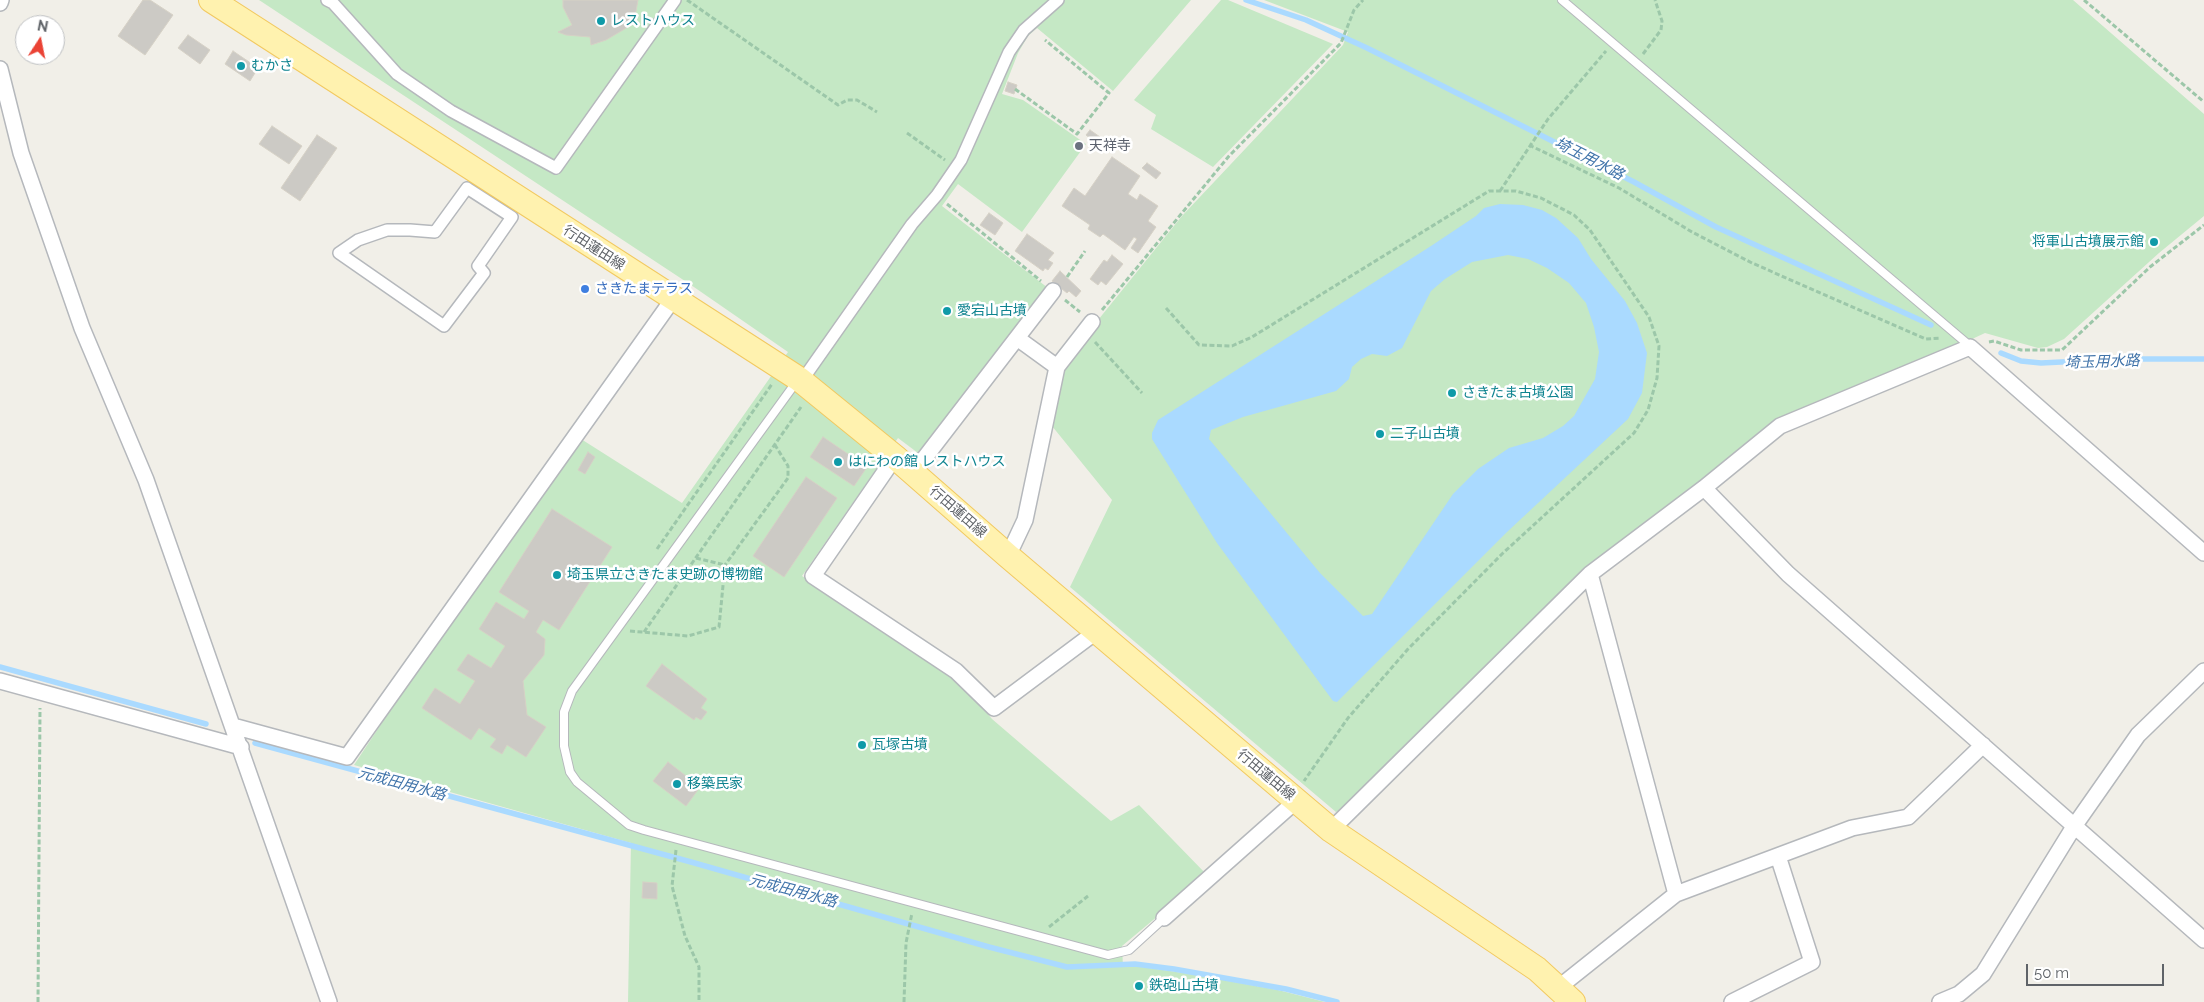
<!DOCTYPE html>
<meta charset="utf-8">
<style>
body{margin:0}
#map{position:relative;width:2204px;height:1002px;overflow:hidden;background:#f1efe8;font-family:Raleway,sans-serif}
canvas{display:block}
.north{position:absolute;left:15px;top:15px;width:50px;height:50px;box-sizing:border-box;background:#fff;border:1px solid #bfc1c3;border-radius:50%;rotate:11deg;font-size:14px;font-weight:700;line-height:20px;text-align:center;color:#5f6368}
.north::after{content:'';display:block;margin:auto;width:18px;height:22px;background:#ea4335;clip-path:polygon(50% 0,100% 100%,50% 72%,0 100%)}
.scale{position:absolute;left:2026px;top:964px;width:138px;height:22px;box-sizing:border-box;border:2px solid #5f6368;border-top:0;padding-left:6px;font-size:15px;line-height:18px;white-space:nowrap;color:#5f6368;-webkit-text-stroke:4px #fff;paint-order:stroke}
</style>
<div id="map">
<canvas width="2204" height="1002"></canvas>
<div class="north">N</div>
<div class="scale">50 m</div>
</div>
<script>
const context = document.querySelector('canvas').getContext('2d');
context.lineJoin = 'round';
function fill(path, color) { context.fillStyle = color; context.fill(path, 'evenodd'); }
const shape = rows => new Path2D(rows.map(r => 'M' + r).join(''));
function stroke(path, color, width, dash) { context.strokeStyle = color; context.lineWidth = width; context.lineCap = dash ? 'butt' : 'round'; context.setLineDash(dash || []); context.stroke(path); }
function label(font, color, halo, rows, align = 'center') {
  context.font = font + ' Raleway,"Noto Sans JP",sans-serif'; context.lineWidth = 5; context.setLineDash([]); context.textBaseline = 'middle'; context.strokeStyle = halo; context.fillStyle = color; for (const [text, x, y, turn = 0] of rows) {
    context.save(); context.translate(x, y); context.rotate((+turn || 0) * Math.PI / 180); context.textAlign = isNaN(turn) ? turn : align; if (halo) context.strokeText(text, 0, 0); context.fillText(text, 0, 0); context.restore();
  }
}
fill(shape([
 [259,0,1191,0,1113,91,1037,28,1028,36,1018,53,1002,94,1023,100,1086,144,1022,232,958,184,942,206,1048,288,918,453,898,438,802,576,956,676,992,719,1111,821,1139,805,1207,875,1122,946,1123,967,1143,967,1197,975,1278,990,1325,1002,628,1002,631,843,354,765,456,611,581,439,682,503,788,352,691,285],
 [1221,0,1228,0,1333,44,1213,167,1151,129,1156,115,1134,100],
 [1264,0,2073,0,2204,114,2204,216,2159,253,2064,339,2047,347,2038,348,1985,333,1942,353,1780,419,1585,571,1350,805,1336,812,1070,587,1112,500,1052,426,1064,366,1090,330,1182,216,1343,45,1348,32]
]), '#c5e8c5');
fill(shape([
 [1500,204,1523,205,1542,210,1556,218,1578,238,1591,259,1625,301,1637,323,1647,353,1642,393,1628,419,1507,532,1337,702,1333,701,1217,543,1152,439,1152,433,1158,420,1431,246,1476,216,1484,208],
 [1508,255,1528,259,1547,268,1569,283,1586,303,1594,327,1599,352,1595,379,1574,416,1563,426,1543,438,1509,448,1478,469,1453,494,1372,614,1363,616,1320,573,1209,439,1211,430,1243,417,1336,391,1349,379,1352,367,1361,359,1372,354,1387,356,1402,348,1431,291,1445,279,1472,262]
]), '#aadaff');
stroke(shape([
 [1246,0,1306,20,1367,48,1634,182,1716,227,1931,325],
 [2001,353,2021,361,2041,363,2122,359,2204,359],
 [0,667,206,724],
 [255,743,691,862,989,947,1067,967,1135,964,1174,969,1286,989,1337,1002]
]), '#aadaff', 5.5);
const building = shape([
 [143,0,150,0,173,15,145,55,118,36,143,0],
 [563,0,638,0,635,17,628,27,606,40,591,45,590,37,566,35,558,32,572,25,563,7,563,0],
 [188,35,210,50,200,64,178,48,188,35],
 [233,51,258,68,250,81,225,64,233,51],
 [1008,82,1017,85,1014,94,1005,91,1008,82],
 [272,126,302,146,289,164,259,144,272,126],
 [1090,130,1100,137,1095,142,1086,135,1090,130],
 [317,135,337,148,300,201,281,188,317,135],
 [1112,157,1140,176,1128,194,1137,200,1140,194,1158,206,1148,221,1156,227,1138,253,1131,248,1137,239,1134,237,1125,250,1103,234,1100,237,1088,229,1090,225,1062,206,1074,188,1085,196,1112,157],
 [1147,163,1161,173,1156,179,1142,168,1147,163],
 [989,213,1003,223,995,235,980,225,989,213],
 [1027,234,1054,253,1048,260,1053,263,1048,270,1045,268,1043,271,1015,251,1027,234],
 [1112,255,1123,264,1106,285,1101,281,1098,285,1090,279,1104,260,1107,262,1112,255],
 [1060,271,1081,291,1076,297,1069,291,1067,293,1052,281,1060,271],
 [823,437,867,467,854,486,810,457,823,437],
 [588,452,595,457,585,474,578,470,588,452],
 [806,477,837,498,784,577,753,556,806,477],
 [552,509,612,547,559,630,543,620,536,632,545,639,544,655,523,681,527,715,546,727,526,757,507,745,502,754,490,747,496,739,479,728,471,740,422,708,435,688,460,704,475,681,457,670,468,654,491,668,505,646,479,629,496,602,524,619,529,611,499,592,552,509],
 [662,664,707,699,701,708,707,712,701,720,696,717,694,720,646,686,662,664],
 [668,762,700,787,686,806,653,781,668,762],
 [643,882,657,883,657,899,642,898,643,882]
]);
fill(building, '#cccac5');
stroke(building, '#d6d1c6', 1);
const service = shape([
 [1562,0,1970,346],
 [797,381,572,691,564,712,564,746,570,772,577,782,629,825,644,830,1108,955,1129,950,1164,918]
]);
const pedestrian = shape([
 [327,0,333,3,397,74,451,111,556,168,675,0],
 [467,188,512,217,478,266,484,273,444,326,339,253,358,240,387,230,410,230,435,232,467,188],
 [808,372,912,224,937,195,961,160,1009,52,1024,30,1058,0]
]);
const minor = shape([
 [0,3,1,0],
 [0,69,21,153,82,328,146,480,329,1002],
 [1017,338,1057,367],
 [895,457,813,576,956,671,994,708,1097,631],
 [913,473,1053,291],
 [1704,488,1788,574,2204,940],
 [1008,556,1025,520,1057,367,1092,322],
 [1590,574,1676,894],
 [0,681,241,747],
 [233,726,347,757,673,299],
 [1331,830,1590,574,1704,488,1780,426,1970,347,2204,553],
 [1164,918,1297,800],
 [1558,988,1676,894,1852,828,1908,817,1983,745],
 [1732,1002,1812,962,1778,856],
 [1940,1002,1959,994,1983,974,2075,825,2138,735,2204,671]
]);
const primary = shape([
 [211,0,799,379,895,457,1008,556,1331,830,1537,969,1573,1002]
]);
stroke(service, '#b5b8bc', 10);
stroke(pedestrian, '#b5b8bc', 14);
stroke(minor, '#b5b8bc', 18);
stroke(primary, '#f2c960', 26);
stroke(shape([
 [687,0,838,105,847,100,857,100,877,112],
 [2084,0,2204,102],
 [1643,54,1661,30,1662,21,1655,0],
 [1015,89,1077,134,1109,93,1045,40],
 [907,133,945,160],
 [1529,145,1619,188,1692,232,1752,263,1926,339,1941,338],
 [1500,191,1548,119,1606,51],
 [947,204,1041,281],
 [1067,277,1085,251],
 [1065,300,1080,312],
 [1166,308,1199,345,1232,346,1252,337,1489,191,1516,191,1541,198,1574,215,1590,230,1649,317,1659,346,1657,378,1648,410,1634,433,1502,554,1408,649,1348,718,1304,781],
 [1102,310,1229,156,1341,43,1354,10,1363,0],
 [1095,342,1142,393],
 [1989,342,1994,341,2021,350,2062,350,2150,267,2204,225],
 [657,549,772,384],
 [696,558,725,565],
 [630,631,688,636,719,627,725,565,788,478,788,466,775,445],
 [644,632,801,407],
 [676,850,672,886,685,936,699,967,699,1002],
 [1049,927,1088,896],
 [38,1002,40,708],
 [904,1002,906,943,912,913]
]), '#9cc7a9', 3, [5, 2.5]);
stroke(service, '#fff', 8);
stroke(pedestrian, '#fff', 11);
stroke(minor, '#fff', 15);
stroke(primary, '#fff2af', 24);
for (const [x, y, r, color] of [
 [601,21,5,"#0f9aa8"],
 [241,66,5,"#0f9aa8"],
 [1079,146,5,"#6b7280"],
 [2154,242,5,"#0f9aa8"],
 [585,289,5,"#3f7fe0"],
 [947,311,5,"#0f9aa8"],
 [1452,393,5,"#0f9aa8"],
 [1380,434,5,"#0f9aa8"],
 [838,462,5,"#0f9aa8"],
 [557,575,5,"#0f9aa8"],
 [862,745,5,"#0f9aa8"],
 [677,784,5,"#0f9aa8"],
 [1139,986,5,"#0f9aa8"]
]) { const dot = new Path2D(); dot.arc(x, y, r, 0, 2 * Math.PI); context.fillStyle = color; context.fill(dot); stroke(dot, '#fff', 2); }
label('14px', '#0d838f', '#fff', [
 ["レストハウス",611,21],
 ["むかさ",251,66],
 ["将軍山古墳展示館",2144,242,"right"],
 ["愛宕山古墳",957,311],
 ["さきたま古墳公園",1462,393],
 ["二子山古墳",1390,434],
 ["はにわの館 レストハウス",848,462],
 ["埼玉県立さきたま史跡の博物館",567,575],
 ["瓦塚古墳",872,745],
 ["移築民家",687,784],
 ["鉄砲山古墳",1149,986]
], 'left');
label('14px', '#5b616d', '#fff', [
 ["天祥寺",1089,146]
], 'left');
label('14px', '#5f6368', '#fff', [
 ["行田蓮田線",594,248,33],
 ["行田蓮田線",958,512,41],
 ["行田蓮田線",1266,775,40]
]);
label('14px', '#366cbe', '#fff', [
 ["さきたまテラス",595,289]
], 'left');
label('italic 15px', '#4174aa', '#fff', [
 ["埼玉用水路",1589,159,27],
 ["埼玉用水路",2102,362,-2],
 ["元成田用水路",402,784,15],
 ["元成田用水路",793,891,15]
]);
</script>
